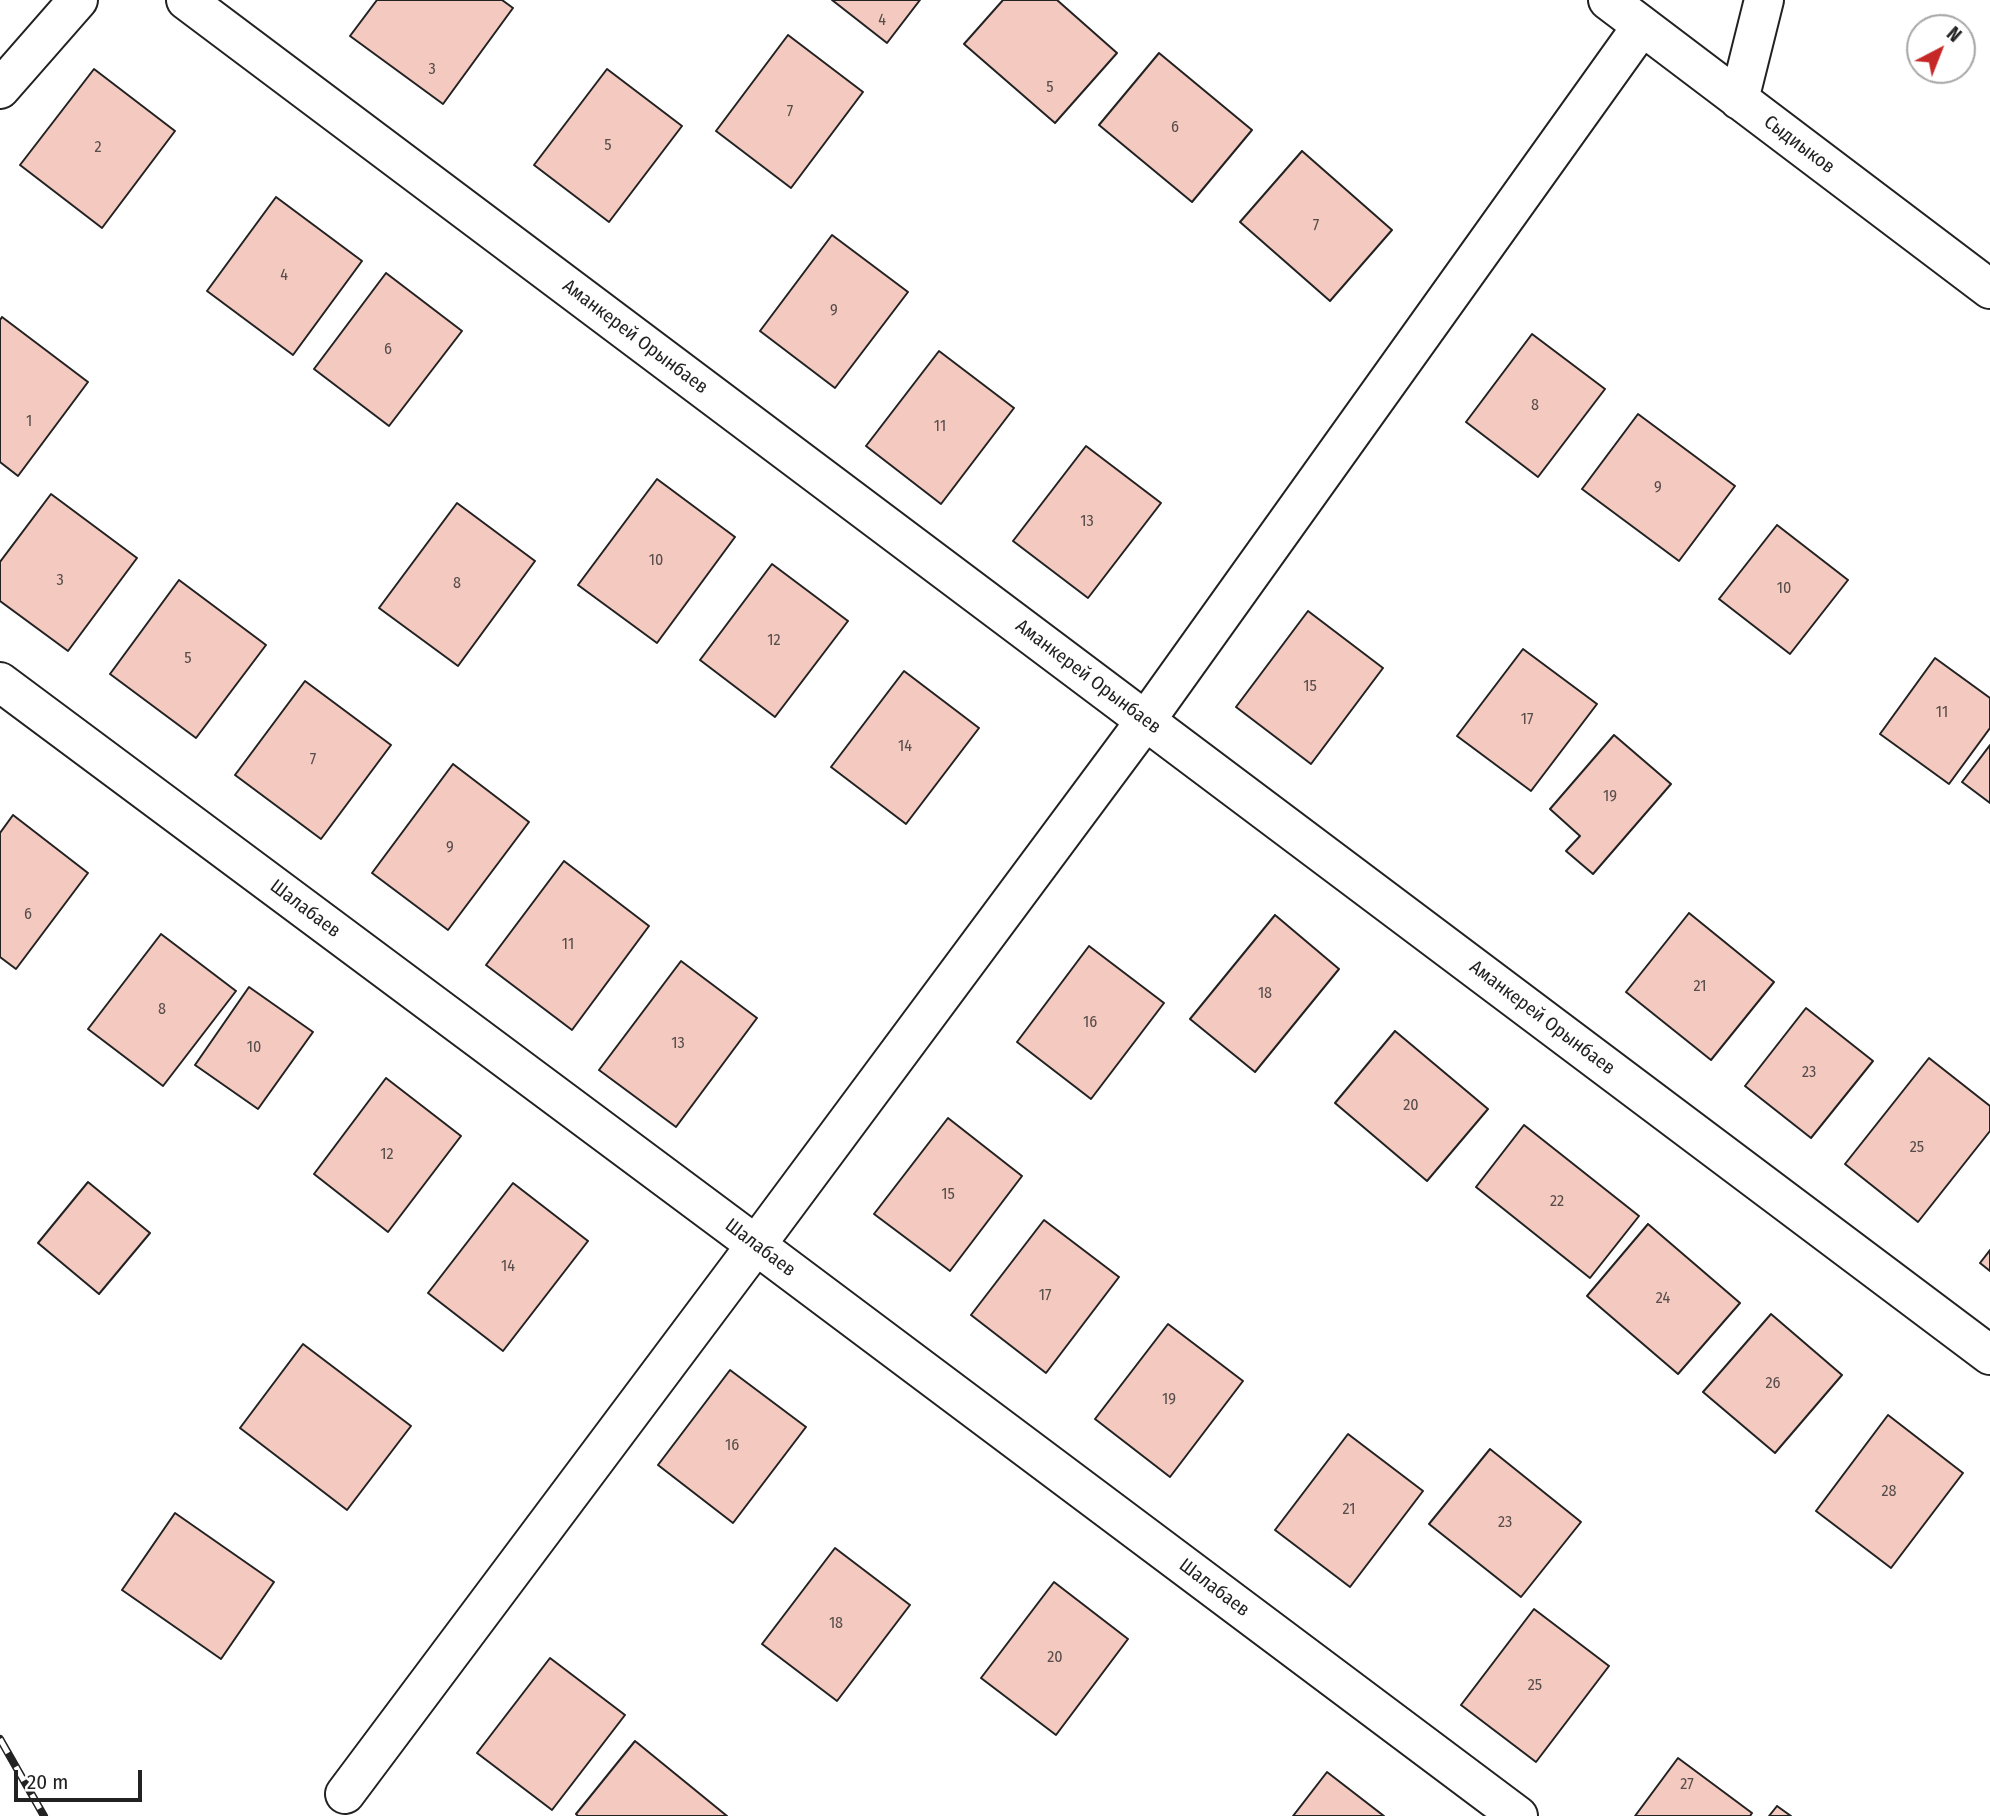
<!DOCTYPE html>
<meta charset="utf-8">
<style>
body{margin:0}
#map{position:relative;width:1990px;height:1816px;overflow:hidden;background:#fff;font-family:"Fira Sans Condensed",sans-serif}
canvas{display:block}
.north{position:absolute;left:1906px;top:14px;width:70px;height:70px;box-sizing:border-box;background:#fff;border:2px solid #a7a7a7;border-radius:50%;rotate:42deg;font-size:19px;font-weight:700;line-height:28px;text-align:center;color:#222}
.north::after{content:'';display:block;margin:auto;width:24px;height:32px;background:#c62828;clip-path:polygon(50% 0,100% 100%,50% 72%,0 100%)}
.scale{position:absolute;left:14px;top:1770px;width:128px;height:32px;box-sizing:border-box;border:4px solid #222;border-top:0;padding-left:9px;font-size:21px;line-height:24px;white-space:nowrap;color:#222;-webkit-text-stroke:5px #fff;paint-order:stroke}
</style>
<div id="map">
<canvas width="1990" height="1816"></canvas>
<div class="north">N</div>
<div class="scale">20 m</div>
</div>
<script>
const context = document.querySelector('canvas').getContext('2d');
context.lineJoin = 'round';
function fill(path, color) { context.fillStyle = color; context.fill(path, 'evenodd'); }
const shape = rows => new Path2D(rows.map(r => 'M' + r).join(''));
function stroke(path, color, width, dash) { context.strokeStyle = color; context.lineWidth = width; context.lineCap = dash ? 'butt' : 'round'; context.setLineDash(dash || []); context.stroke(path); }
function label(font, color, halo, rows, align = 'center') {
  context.font = font + ' "Fira Sans Condensed",sans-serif'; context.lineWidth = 5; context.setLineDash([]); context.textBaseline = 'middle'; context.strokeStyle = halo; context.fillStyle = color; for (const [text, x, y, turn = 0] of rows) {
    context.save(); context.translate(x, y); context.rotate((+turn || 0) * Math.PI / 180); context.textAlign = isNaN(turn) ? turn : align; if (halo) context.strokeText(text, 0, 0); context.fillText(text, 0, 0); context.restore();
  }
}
const building = shape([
 [377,0,502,0,513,8,443,104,350,36,377,0],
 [832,0,920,0,887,43,832,0],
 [1003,0,1057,0,1117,53,1055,123,964,44,1003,0],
 [788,35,863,92,791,188,716,131,788,35],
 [1159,53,1252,130,1192,202,1099,125,1159,53],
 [94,69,175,131,102,228,20,165,94,69],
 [607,69,682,126,609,222,534,165,607,69],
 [1302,151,1392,230,1330,301,1240,222,1302,151],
 [276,197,362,261,293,355,207,291,276,197],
 [832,235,908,292,835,388,760,331,832,235],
 [386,273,462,331,389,426,314,369,386,273],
 [2,317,88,382,18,476,0,462,0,320,2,317],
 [1532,334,1605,389,1538,477,1466,422,1532,334],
 [939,351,1014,408,941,504,866,446,939,351],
 [1638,414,1735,486,1679,561,1582,489,1638,414],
 [1086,446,1161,503,1088,598,1013,541,1086,446],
 [657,479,735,537,657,643,578,585,657,479],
 [51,494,137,558,68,651,0,601,0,562,51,494],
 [457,503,535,561,458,666,379,608,457,503],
 [1777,525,1848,580,1790,654,1719,599,1777,525],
 [772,564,848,621,775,717,700,660,772,564],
 [179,580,266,645,196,738,110,674,179,580],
 [1308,611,1383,668,1311,764,1236,707,1308,611],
 [1523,649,1597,704,1531,791,1457,736,1523,649],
 [1935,658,1990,698,1990,728,1949,784,1880,734,1935,658],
 [904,671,979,728,906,824,831,767,904,671],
 [305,681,391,745,321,839,235,775,305,681],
 [1614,735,1671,784,1593,874,1566,851,1580,836,1550,809,1614,735],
 [1990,745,1990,803,1962,782,1990,745],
 [453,764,529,822,448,930,372,873,453,764],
 [13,815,88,873,16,969,0,957,0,833,13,815],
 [564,861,649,926,572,1030,486,965,564,861],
 [1689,913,1774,982,1711,1060,1626,992,1689,913],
 [1275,915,1339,969,1255,1072,1190,1019,1275,915],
 [161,934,236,991,163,1086,88,1029,161,934],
 [1089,946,1164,1003,1091,1099,1017,1042,1089,946],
 [681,961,757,1018,676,1127,599,1070,681,961],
 [249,987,313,1032,258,1109,195,1065,249,987],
 [1806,1008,1873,1061,1811,1138,1745,1086,1806,1008],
 [1395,1031,1488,1109,1427,1181,1335,1103,1395,1031],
 [1929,1058,1990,1106,1990,1131,1918,1222,1845,1164,1929,1058],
 [386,1078,461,1136,388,1232,314,1174,386,1078],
 [948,1118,1022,1176,950,1271,874,1214,948,1118],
 [1524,1125,1639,1216,1590,1278,1476,1187,1524,1125],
 [88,1182,150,1233,99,1294,38,1243,88,1182],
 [513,1183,588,1241,503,1351,428,1293,513,1183],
 [1044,1220,1119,1277,1046,1373,971,1315,1044,1220],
 [1648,1224,1740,1303,1678,1374,1587,1296,1648,1224],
 [1990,1250,1990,1271,1980,1263,1990,1250],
 [1771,1314,1842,1375,1775,1453,1703,1392,1771,1314],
 [1168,1324,1243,1381,1170,1477,1095,1419,1168,1324],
 [303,1344,411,1426,347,1510,240,1428,303,1344],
 [730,1370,806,1427,733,1523,658,1465,730,1370],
 [1888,1415,1963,1473,1891,1568,1816,1511,1888,1415],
 [1348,1434,1423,1491,1350,1587,1275,1530,1348,1434],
 [1490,1449,1581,1522,1521,1597,1429,1524,1490,1449],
 [175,1513,274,1582,221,1659,122,1590,175,1513],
 [835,1548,910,1605,837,1701,762,1644,835,1548],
 [1054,1582,1128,1639,1056,1735,981,1678,1054,1582],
 [1534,1609,1609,1666,1536,1762,1461,1705,1534,1609],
 [550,1658,625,1715,552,1810,477,1753,550,1658],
 [635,1741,727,1816,578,1816,576,1814,635,1741],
 [1678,1758,1752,1813,1750,1816,1635,1816,1678,1758],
 [1327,1772,1384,1816,1293,1816,1327,1772],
 [1777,1806,1791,1816,1769,1816,1777,1806]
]);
fill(building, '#f3c9c0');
stroke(building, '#222', 2);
const minor = shape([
 [186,0,1990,1355],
 [1608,0,1990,289],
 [0,89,78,0],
 [1739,100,1764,0],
 [0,682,756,1245,1518,1816],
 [345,1794,756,1245,1146,720,1642,26]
]);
stroke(minor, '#222', 42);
stroke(minor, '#fff', 38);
const rail = shape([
 [0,1739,44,1816]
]);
stroke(rail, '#222', 8);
stroke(rail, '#fff', 5, [16]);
label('16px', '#564c4a', null, [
 ["4",882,21],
 ["3",432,70],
 ["5",1050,88],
 ["7",790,112],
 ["6",1175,128],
 ["5",608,146],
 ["2",98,148],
 ["7",1316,226],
 ["4",284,276],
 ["9",834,311],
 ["6",388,350],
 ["8",1535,406],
 ["1",29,422],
 ["11",940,427],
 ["9",1658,488],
 ["13",1087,522],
 ["10",656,561],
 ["3",60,581],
 ["8",457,584],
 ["10",1784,589],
 ["12",774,641],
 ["5",188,659],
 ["15",1310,687],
 ["11",1942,713],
 ["17",1527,720],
 ["14",905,747],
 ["7",313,760],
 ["19",1610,797],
 ["9",450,848],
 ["6",28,915],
 ["11",568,945],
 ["21",1700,987],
 ["18",1265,994],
 ["8",162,1010],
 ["16",1090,1023],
 ["13",678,1044],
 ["10",254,1048],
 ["23",1809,1073],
 ["20",1411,1106],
 ["25",1917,1148],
 ["12",387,1155],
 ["15",948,1195],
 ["22",1557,1202],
 ["14",508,1267],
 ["17",1045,1296],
 ["24",1663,1299],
 ["26",1773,1384],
 ["19",1169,1400],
 ["16",732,1446],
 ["28",1889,1492],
 ["21",1349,1510],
 ["23",1505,1523],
 ["18",836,1624],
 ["20",1055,1658],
 ["25",1535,1686],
 ["27",1687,1785]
]);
label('19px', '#222', '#fff', [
 ["Сыдиыков",1799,145,37],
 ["Аманкерей Орынбаев",635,337,37],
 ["Аманкерей Орынбаев",1088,677,37],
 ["Шалабаев",305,909,37],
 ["Аманкерей Орынбаев",1542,1018,37],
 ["Шалабаев",760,1248,37],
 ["Шалабаев",1214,1588,37]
]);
</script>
